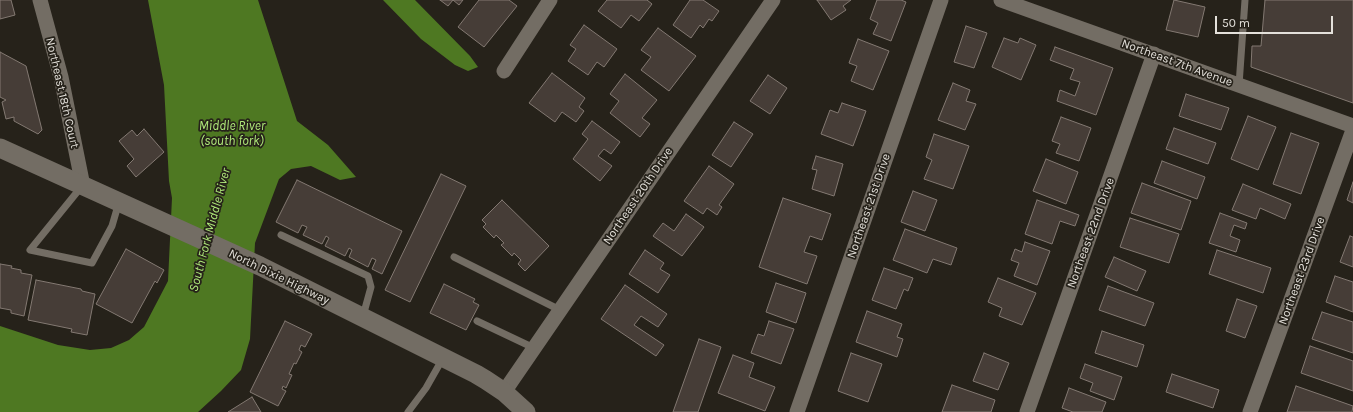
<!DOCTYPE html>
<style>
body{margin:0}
#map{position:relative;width:1353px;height:412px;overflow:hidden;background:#26221a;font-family:Karla,sans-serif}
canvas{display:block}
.scale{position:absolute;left:1215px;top:16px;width:118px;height:18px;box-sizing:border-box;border:2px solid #e4e1db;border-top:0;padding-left:5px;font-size:12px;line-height:14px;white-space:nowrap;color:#e4e1db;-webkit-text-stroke:3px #26221a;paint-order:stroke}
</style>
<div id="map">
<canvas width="1353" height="412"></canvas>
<div class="scale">50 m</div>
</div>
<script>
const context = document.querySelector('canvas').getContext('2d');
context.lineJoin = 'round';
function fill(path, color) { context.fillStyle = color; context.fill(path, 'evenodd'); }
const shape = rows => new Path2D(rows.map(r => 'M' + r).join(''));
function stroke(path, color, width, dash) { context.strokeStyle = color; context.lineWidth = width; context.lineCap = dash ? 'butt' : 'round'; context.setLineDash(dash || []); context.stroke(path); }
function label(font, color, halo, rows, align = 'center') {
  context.font = font + ' Karla,sans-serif'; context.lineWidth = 3.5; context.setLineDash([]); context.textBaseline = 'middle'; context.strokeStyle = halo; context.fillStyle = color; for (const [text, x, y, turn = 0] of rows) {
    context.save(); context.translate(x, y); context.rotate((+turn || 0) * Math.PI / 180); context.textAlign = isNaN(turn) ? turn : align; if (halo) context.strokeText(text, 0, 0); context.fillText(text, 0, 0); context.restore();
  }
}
fill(shape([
 [148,0,258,0,297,121,328,145,356,177,340,180,311,166,291,169,279,179,255,243,250,339,241,370,221,391,198,412,0,412,0,326,58,345,90,350,111,348,129,340,144,327,168,281,172,198,169,181,164,85],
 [383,0,415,0,470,56,478,67,468,71,455,65,421,39]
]), '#4e7822');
const building = shape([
 [0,0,11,0,15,15,0,19,0,0],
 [440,0,463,0,459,5,453,0,448,6,440,0],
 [479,0,509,0,517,6,484,47,458,27,479,0],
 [607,0,647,0,652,4,639,21,631,15,621,28,598,11,607,0],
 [690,0,703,0,719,11,712,21,709,19,703,28,700,25,691,38,673,25,690,0],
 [817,0,851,0,843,6,846,10,831,20,817,0],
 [877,0,901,0,906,2,891,41,873,34,878,23,870,19,877,0],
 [1174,0,1205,7,1198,37,1166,30,1174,0],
 [1265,0,1353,0,1353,103,1251,67,1252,46,1261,46,1265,0],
 [584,25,617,49,604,67,597,62,588,75,568,61,576,49,570,45,584,25],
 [966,26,987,33,974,68,954,62,966,26],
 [658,28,696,56,669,91,641,70,651,57,641,50,658,28],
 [1004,38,1018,43,1020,38,1036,45,1021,80,992,67,1004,38],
 [858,39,889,51,873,90,851,81,857,66,849,63,858,39],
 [1055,47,1113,68,1096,115,1057,101,1060,90,1075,96,1080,82,1070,79,1074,69,1050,60,1055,47],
 [0,52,26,66,42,130,38,134,14,121,14,117,6,119,2,102,6,100,0,97,0,52],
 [552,73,585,98,579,107,584,111,576,122,562,112,555,122,529,103,552,73],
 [625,74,657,100,642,118,650,124,640,137,610,113,619,101,610,94,625,74],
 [768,75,787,88,770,114,750,101,768,75],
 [953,83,970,90,966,101,976,104,965,130,938,120,953,83],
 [1186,94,1229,108,1221,130,1179,116,1186,94],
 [842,103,866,111,853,146,821,134,830,110,838,113,842,103],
 [1248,116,1276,127,1258,170,1231,159,1248,116],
 [1061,117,1091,128,1079,161,1056,153,1060,144,1052,141,1061,117],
 [592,121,620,142,611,154,604,149,598,156,612,166,600,181,573,159,588,139,582,134,592,121],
 [734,122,753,134,731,167,712,155,734,122],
 [1174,128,1216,143,1208,164,1166,149,1174,128],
 [144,129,164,152,136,177,127,166,134,159,119,141,132,130,137,136,144,129],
 [1291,133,1319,143,1301,194,1273,184,1291,133],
 [934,134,969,146,953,189,924,179,932,160,926,157,934,134],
 [816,156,843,164,834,196,812,189,817,170,812,169,816,156],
 [1046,159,1078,172,1066,204,1033,191,1046,159],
 [1162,161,1205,177,1197,199,1154,183,1162,161],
 [709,166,734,184,719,205,722,207,717,215,707,208,703,214,684,201,709,166],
 [441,174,466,186,410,302,385,290,441,174],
 [297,180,402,231,382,274,372,269,376,260,372,258,368,267,349,257,352,250,349,248,345,256,325,246,329,238,326,236,322,244,303,235,307,227,302,225,298,233,276,222,297,180],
 [1353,182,1353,203,1347,200,1353,182],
 [1142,183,1191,201,1181,230,1131,213,1142,183],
 [1243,184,1291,204,1285,219,1260,208,1256,219,1232,210,1243,184],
 [913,191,937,200,925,231,901,222,913,191],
 [783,198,831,214,822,240,810,236,804,252,817,256,807,284,759,267,783,198],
 [502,200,549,246,525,271,518,264,521,260,514,253,512,256,501,245,504,243,496,235,494,238,483,227,486,224,482,220,502,200],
 [1037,200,1079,215,1075,226,1060,221,1052,244,1025,234,1037,200],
 [1220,213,1247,223,1245,229,1234,225,1230,236,1240,240,1236,252,1209,243,1220,213],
 [686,214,704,227,682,256,653,236,663,223,674,231,686,214],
 [1130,218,1179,234,1169,263,1120,247,1130,218],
 [905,229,957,248,951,265,933,259,927,273,893,260,905,229],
 [1350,236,1353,237,1353,267,1340,262,1350,236],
 [1025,242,1050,251,1037,285,1014,276,1019,263,1011,260,1015,249,1022,252,1025,242],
 [126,249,164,270,157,283,155,281,132,323,96,304,126,249],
 [645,250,664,263,660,269,670,275,658,293,629,274,645,250],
 [1217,250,1271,268,1263,293,1209,274,1217,250],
 [1114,257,1146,271,1137,291,1105,277,1114,257],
 [0,264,12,266,11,268,21,270,21,273,32,275,24,316,11,313,11,310,0,308,0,264],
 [884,268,913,278,908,291,904,289,896,309,872,300,884,268],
 [1335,276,1353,282,1353,312,1326,302,1335,276],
 [998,278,1036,293,1022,325,999,316,1002,308,988,302,998,278],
 [36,280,81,289,82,291,95,294,87,335,71,332,72,329,28,320,36,280],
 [776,283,806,293,796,323,766,312,776,283],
 [444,284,475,299,473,302,479,305,466,330,430,313,444,284],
 [625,285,667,314,658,327,641,316,634,325,664,345,656,356,601,319,625,285],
 [1108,286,1154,303,1145,326,1099,310,1108,286],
 [1237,299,1257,306,1245,338,1226,331,1237,299],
 [867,311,902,324,897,337,903,339,897,357,856,342,867,311],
 [1322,312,1353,322,1353,353,1312,339,1322,312],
 [285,321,312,334,305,347,301,345,299,350,302,352,296,364,294,363,289,374,292,375,286,388,283,386,282,389,286,391,278,406,250,392,285,321],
 [769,321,794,329,781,364,751,353,758,334,764,336,769,321],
 [1102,331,1144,345,1137,367,1095,353,1102,331],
 [699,339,721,347,698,412,673,412,699,339],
 [1310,346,1353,361,1353,391,1301,373,1310,346],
 [851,353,882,364,868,402,838,391,851,353],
 [984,353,1009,363,998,390,973,381,984,353],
 [733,355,754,363,749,377,775,387,765,411,718,393,733,355],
 [1085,364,1122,377,1114,400,1090,391,1093,383,1080,378,1085,364],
 [1172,374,1219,390,1213,408,1166,392,1172,374],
 [952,385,995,400,991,412,942,412,952,385],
 [1296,386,1353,406,1352,412,1287,412,1296,386],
 [1069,388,1106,402,1102,412,1073,412,1062,408,1069,388],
 [252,397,261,412,228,412,252,397]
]);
fill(building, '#463d37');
stroke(building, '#837972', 1);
stroke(shape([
 [1239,85,1245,0],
 [82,186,30,250,92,263,112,226,119,202],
 [281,235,368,276,371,287,363,316],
 [454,257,560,310],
 [477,321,534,348],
 [408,412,426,388,443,358]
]), '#736d64', 7);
stroke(shape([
 [40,0,61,77,83,186],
 [1001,0,1353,126],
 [504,71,550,0],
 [504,392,773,0],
 [797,412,941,0],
 [1027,412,1154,54],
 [1250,412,1353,130]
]), '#736d64', 15);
stroke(shape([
 [0,148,260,266,476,374,486,380,504,392,526,412]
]), '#736d64', 19);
label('12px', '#e4e1db', '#26221a', [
 ["Northeast 7th Avenue",1177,63,20],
 ["Northeast 18th Court",62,93,77],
 ["Northeast 20th Drive",638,196,-56],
 ["Northeast 21st Drive",869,206,-71],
 ["Northeast 22nd Drive",1091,233,-70],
 ["Northeast 23rd Drive",1302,271,-70],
 ["North Dixie Highway",279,277,26]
]);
label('italic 13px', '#afe97a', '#26221a', [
 ["Middle River",232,126],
 ["(south fork)",232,141],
 ["South Fork Middle River",210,230,-75]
]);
</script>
